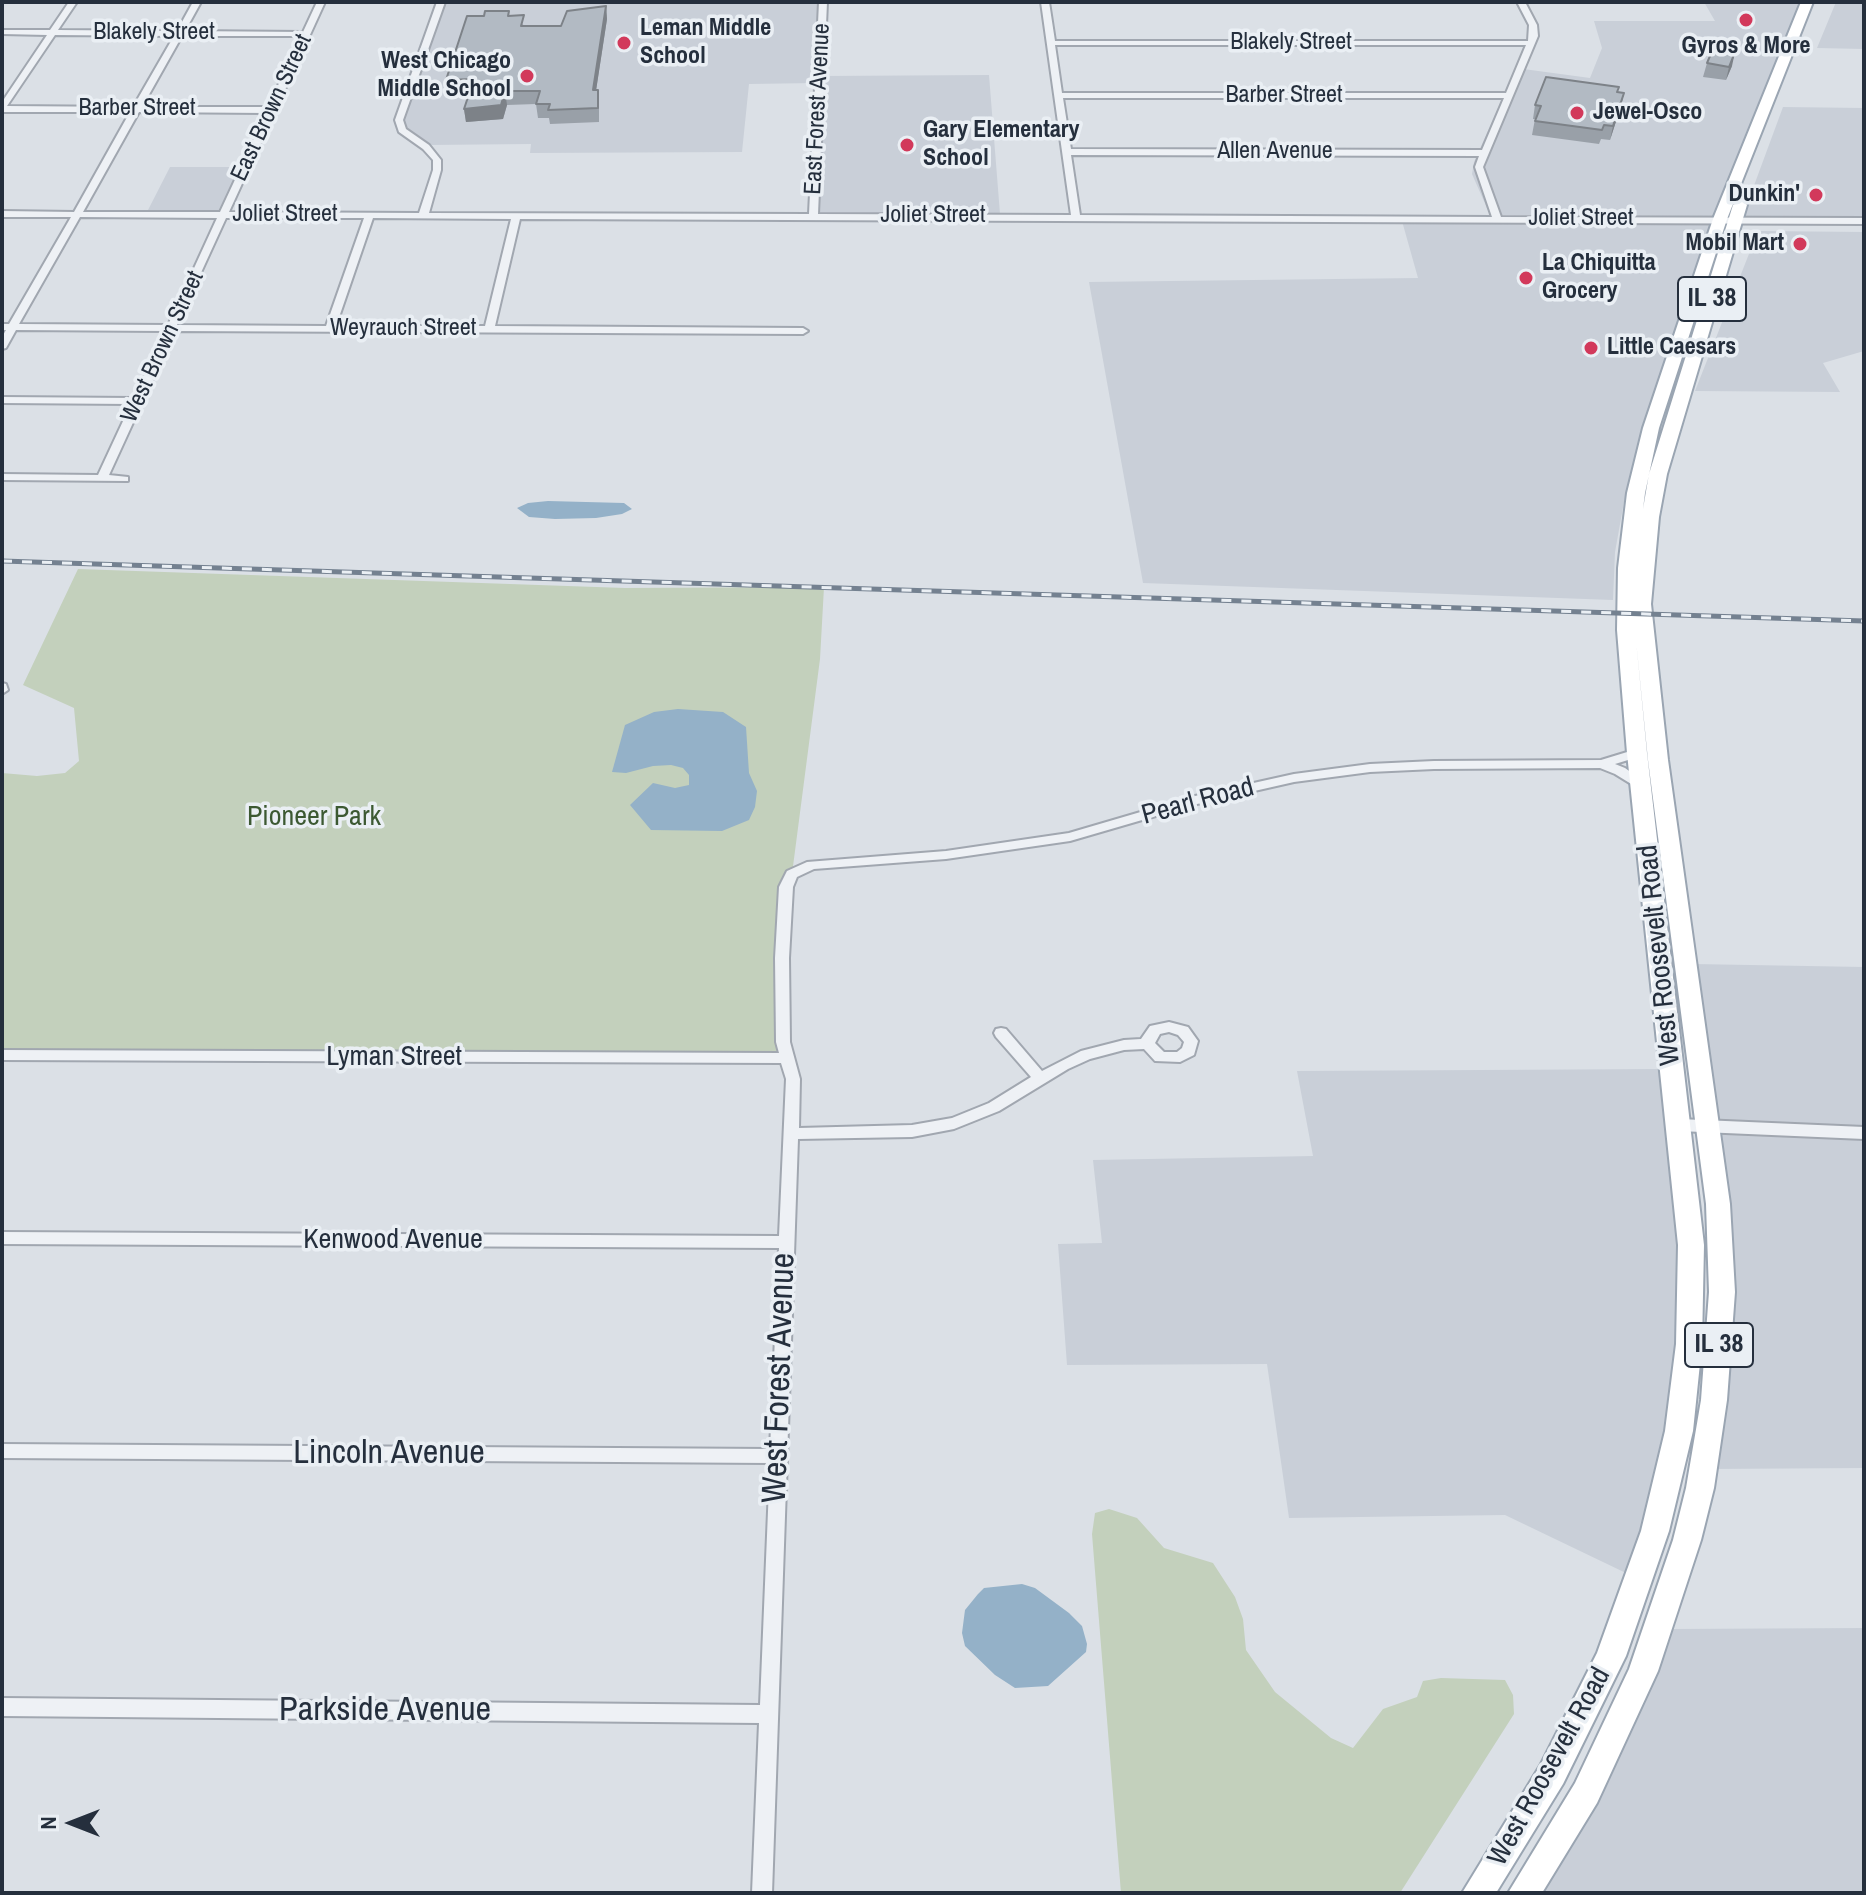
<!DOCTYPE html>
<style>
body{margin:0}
#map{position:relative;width:1866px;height:1895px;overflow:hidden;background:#dbe0e6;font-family:"Archivo Narrow",sans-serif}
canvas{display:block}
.frame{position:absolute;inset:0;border:4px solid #252f3d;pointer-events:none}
.north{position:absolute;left:32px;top:1783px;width:80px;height:80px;-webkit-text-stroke:6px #eaeff4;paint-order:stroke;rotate:270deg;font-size:22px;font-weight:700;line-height:32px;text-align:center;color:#252f3d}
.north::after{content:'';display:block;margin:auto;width:28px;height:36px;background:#252f3d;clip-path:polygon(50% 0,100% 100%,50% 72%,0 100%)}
</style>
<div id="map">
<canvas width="1866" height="1895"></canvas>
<div class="frame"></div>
<div class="north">N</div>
</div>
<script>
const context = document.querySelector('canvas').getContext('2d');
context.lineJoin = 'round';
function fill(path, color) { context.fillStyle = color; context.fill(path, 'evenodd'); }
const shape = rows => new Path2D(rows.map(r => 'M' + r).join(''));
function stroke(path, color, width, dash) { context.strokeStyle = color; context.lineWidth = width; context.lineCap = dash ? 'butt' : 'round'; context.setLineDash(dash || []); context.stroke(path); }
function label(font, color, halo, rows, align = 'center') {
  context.font = font + ' "Archivo Narrow",sans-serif'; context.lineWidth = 7; context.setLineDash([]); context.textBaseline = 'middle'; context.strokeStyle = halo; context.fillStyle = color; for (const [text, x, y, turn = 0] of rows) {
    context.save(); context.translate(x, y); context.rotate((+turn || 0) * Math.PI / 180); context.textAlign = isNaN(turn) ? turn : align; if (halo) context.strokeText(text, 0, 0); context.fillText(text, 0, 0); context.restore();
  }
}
fill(shape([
 [445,2,819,2,816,83,749,84,742,152,530,153,531,144,428,145,410,134,404,125,404,114],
 [1704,2,1802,2,1716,216,1490,215,1472,174,1474,162,1516,68,1590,78,1602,48,1594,21,1715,21],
 [1836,2,1864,2,1864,49,1817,48],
 [989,75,1000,214,816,215,823,76],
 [1783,107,1864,108,1864,219,1742,218],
 [170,167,250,167,229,213,147,212],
 [1402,221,1711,222,1641,439,1624,502,1615,552,1613,600,1143,583,1089,282,1418,278],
 [1758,231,1864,232,1864,351,1823,363,1840,392,1695,391],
 [1693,964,1864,967,1864,1468,1709,1469,1729,1331],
 [1665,1069,1682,1242,1677,1361,1662,1456,1628,1574,1505,1515,1289,1518,1267,1364,1067,1365,1058,1244,1102,1243,1093,1160,1313,1156,1297,1071],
 [1864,1628,1864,1893,1537,1893,1633,1718,1672,1629]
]), '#c9cfd8');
fill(shape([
 [78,569,625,588,824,587,820,659,792,874,786,1058,2,1055,2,773,37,776,65,773,79,761,74,708,23,685],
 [1109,1509,1137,1518,1164,1548,1213,1563,1235,1597,1243,1619,1246,1650,1275,1692,1331,1738,1353,1748,1383,1709,1417,1697,1423,1681,1441,1678,1505,1680,1513,1695,1514,1714,1400,1893,1121,1893,1092,1534,1095,1513]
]), '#c3d0bc');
fill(shape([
 [548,501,624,503,632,509,622,514,596,518,555,519,529,517,517,508,528,503],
 [678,709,723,712,746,727,749,773,757,791,755,807,749,820,722,831,651,830,630,805,653,783,675,788,689,785,689,775,683,768,671,765,653,766,626,773,612,772,625,725,654,712],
 [1022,1584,1035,1588,1069,1613,1082,1626,1087,1644,1086,1652,1048,1686,1015,1688,995,1675,965,1646,962,1633,965,1610,978,1594,984,1588]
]), '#94b1c8');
const minor = shape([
 [69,2,77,2,58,30,177,31,193,2,201,2,185,31,303,32,317,2,325,2,229,212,419,213,433,170,433,160,423,149,399,132,395,120,437,2,445,2,403,120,406,129,429,145,441,160,441,170,429,213,809,214,819,2,827,2,818,214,1071,215,1041,2,1049,2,1055,41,1528,41,1529,25,1517,2,1525,2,1537,25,1538,36,1483,167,1501,217,1864,218,1864,224,520,219,495,326,803,328,808,331,803,334,175,331,109,475,128,477,128,481,2,480,2,474,98,475,131,404,2,403,2,397,134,398,165,331,16,330,6,348,2,349,2,337,6,330,2,330,2,324,9,324,71,217,2,217,2,211,74,212,130,112,2,112,2,102,47,35,2,34,2,30,50,30,69,2],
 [55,35,174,36,133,107,7,106,55,35],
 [182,36,301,36,268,107,142,107,182,36],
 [1055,45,1526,45,1506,93,1062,93,1055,45],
 [1063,98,1504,98,1482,150,1071,149,1063,98],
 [139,112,266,113,220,212,83,212,139,112],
 [1071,155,1479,156,1475,167,1492,217,1080,215,1071,155],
 [80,217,217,218,168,325,19,324,80,217],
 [226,218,364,218,326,326,177,325,226,218],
 [373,218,511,219,485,326,336,326,373,218],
 [2,683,6,684,8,690,2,694,2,683],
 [1637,749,1641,750,1643,753,1641,756,1615,764,1625,768,1646,783,1647,786,1641,790,1615,774,1600,768,1434,769,1370,772,1294,782,1197,804,1070,841,946,859,814,869,797,877,793,887,789,958,790,1042,800,1079,799,1128,912,1125,952,1118,989,1103,1031,1077,996,1037,994,1033,996,1029,1001,1028,1006,1029,1042,1071,1081,1051,1124,1040,1141,1039,1150,1026,1169,1022,1188,1027,1198,1041,1194,1055,1180,1062,1155,1061,1144,1049,1124,1050,1090,1059,1068,1069,999,1111,954,1129,912,1137,798,1139,772,1893,752,1893,759,1723,2,1716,2,1698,760,1705,770,1463,2,1458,2,1444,770,1449,779,1248,2,1244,2,1232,779,1236,786,1079,781,1063,2,1060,2,1050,779,1053,776,1042,775,958,779,887,787,871,807,862,946,851,1069,833,1195,796,1294,774,1370,764,1434,761,1601,760,1637,749],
 [1169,1032,1178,1035,1184,1042,1182,1048,1177,1052,1164,1052,1155,1043,1160,1034,1169,1032],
 [1679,1119,1864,1127,1864,1139,1679,1131,1674,1129,1671,1125,1674,1121,1679,1119]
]);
const primary = shape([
 [1801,2,1813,2,1727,219,1659,428,1645,493,1643,509,1649,474,1733,205,1740,201,1745,202,1747,205,1667,474,1659,517,1651,604,1668,760,1730,1204,1735,1292,1727,1400,1714,1488,1701,1540,1658,1671,1597,1803,1542,1893,1508,1893,1575,1783,1629,1669,1673,1540,1686,1488,1701,1400,1709,1292,1706,1204,1648,760,1636,640,1647,753,1704,1245,1702,1344,1693,1431,1669,1531,1626,1656,1563,1784,1496,1893,1462,1893,1541,1764,1597,1653,1641,1531,1665,1431,1676,1344,1678,1245,1627,753,1617,630,1618,568,1627,493,1643,428,1713,219,1801,2]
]);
stroke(minor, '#a1a7b0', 4);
stroke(primary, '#9aa5b2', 4);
fill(minor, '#eef1f5');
fill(primary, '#fff');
const rail = shape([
 [2,561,1864,621]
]);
stroke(rail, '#748190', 5);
stroke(rail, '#eaeff4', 3, [10]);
fill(shape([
 [606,6,607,19,596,90,599,104,599,122,550,124,549,118,538,118,536,104,507,105,503,119,466,122,464,109,469,93,448,93,446,80,510,16,525,26,561,26],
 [1707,63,1732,66,1726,80,1703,77],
 [1618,92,1621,106,1610,140,1601,139,1599,144,1532,135,1535,119,1533,119,1535,105]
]), '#99a0a8');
fill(shape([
 [606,6,607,19,594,104,593,90],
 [1735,52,1732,66,1726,80,1729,67],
 [505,91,507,105,503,119,466,122,464,109],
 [1624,93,1621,106,1610,140,1613,126]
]), '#7d8288');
const building = shape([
 [606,6,593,90,598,90,598,108,548,110,550,104,536,104,540,91,505,91,501,105,464,109,474,79,446,80,467,16,484,16,485,11,509,11,508,16,524,15,521,26,561,26,567,11,606,6],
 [1713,49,1735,52,1729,67,1707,63,1713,49],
 [1546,77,1619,87,1617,92,1624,93,1613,126,1604,125,1602,130,1535,121,1541,106,1535,105,1546,77]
]);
fill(building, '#b2bac3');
stroke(building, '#7d8288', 2);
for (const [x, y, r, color] of [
 [1746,20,8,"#d2395b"],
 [624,43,8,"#d2395b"],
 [527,76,8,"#d2395b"],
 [1577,113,8,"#d2395b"],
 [907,145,8,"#d2395b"],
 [1816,195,8,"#d2395b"],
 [1800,244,8,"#d2395b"],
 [1526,278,8,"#d2395b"],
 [1591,348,8,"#d2395b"]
]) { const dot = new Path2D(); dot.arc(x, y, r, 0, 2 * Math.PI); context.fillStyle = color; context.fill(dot); stroke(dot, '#eaeff4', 3); }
label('bold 24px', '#252f3d', '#eaeff4', [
 ["Leman Middle",640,29],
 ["School",640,57],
 ["Gyros & More",1746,47,"center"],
 ["West Chicago",511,62,"right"],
 ["Middle School",511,90,"right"],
 ["Jewel-Osco",1593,113],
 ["Gary Elementary",923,131],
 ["School",923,159],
 ["Dunkin'",1800,195,"right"],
 ["Mobil Mart",1784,244,"right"],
 ["La Chiquitta",1542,264],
 ["Grocery",1542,292],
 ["Little Caesars",1607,348]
], 'left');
label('24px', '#252f3d', '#eaeff4', [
 ["Blakely Street",154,33],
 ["Blakely Street",1291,43],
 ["Barber Street",1284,96],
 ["East Brown Street",272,108,-65],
 ["Barber Street",137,109],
 ["East Forest Avenue",818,109,-87],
 ["Allen Avenue",1275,152],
 ["Joliet Street",285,215],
 ["Joliet Street",933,216],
 ["Joliet Street",1581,219],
 ["Weyrauch Street",403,329],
 ["West Brown Street",163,347,-65]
]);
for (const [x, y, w] of [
 [1712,299,68],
 [1719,1345,68]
]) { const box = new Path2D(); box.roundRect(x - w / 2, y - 22, w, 44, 6); context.fillStyle = '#eaeff4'; context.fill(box); stroke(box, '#252f3d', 2); }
label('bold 26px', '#252f3d', null, [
 ["IL 38",1712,299],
 ["IL 38",1719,1345]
]);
label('28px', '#252f3d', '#eaeff4', [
 ["Pearl Road",1198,802,-15],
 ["West Roosevelt Road",1660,955,-96],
 ["Lyman Street",394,1057],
 ["Kenwood Avenue",393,1240],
 ["West Roosevelt Road",1550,1767,-61]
]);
label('28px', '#3c5932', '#eaeff4', [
 ["Pioneer Park",314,817]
]);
label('34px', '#252f3d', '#eaeff4', [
 ["West Forest Avenue",780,1378,-88],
 ["Lincoln Avenue",389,1454],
 ["Parkside Avenue",385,1711]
]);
</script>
